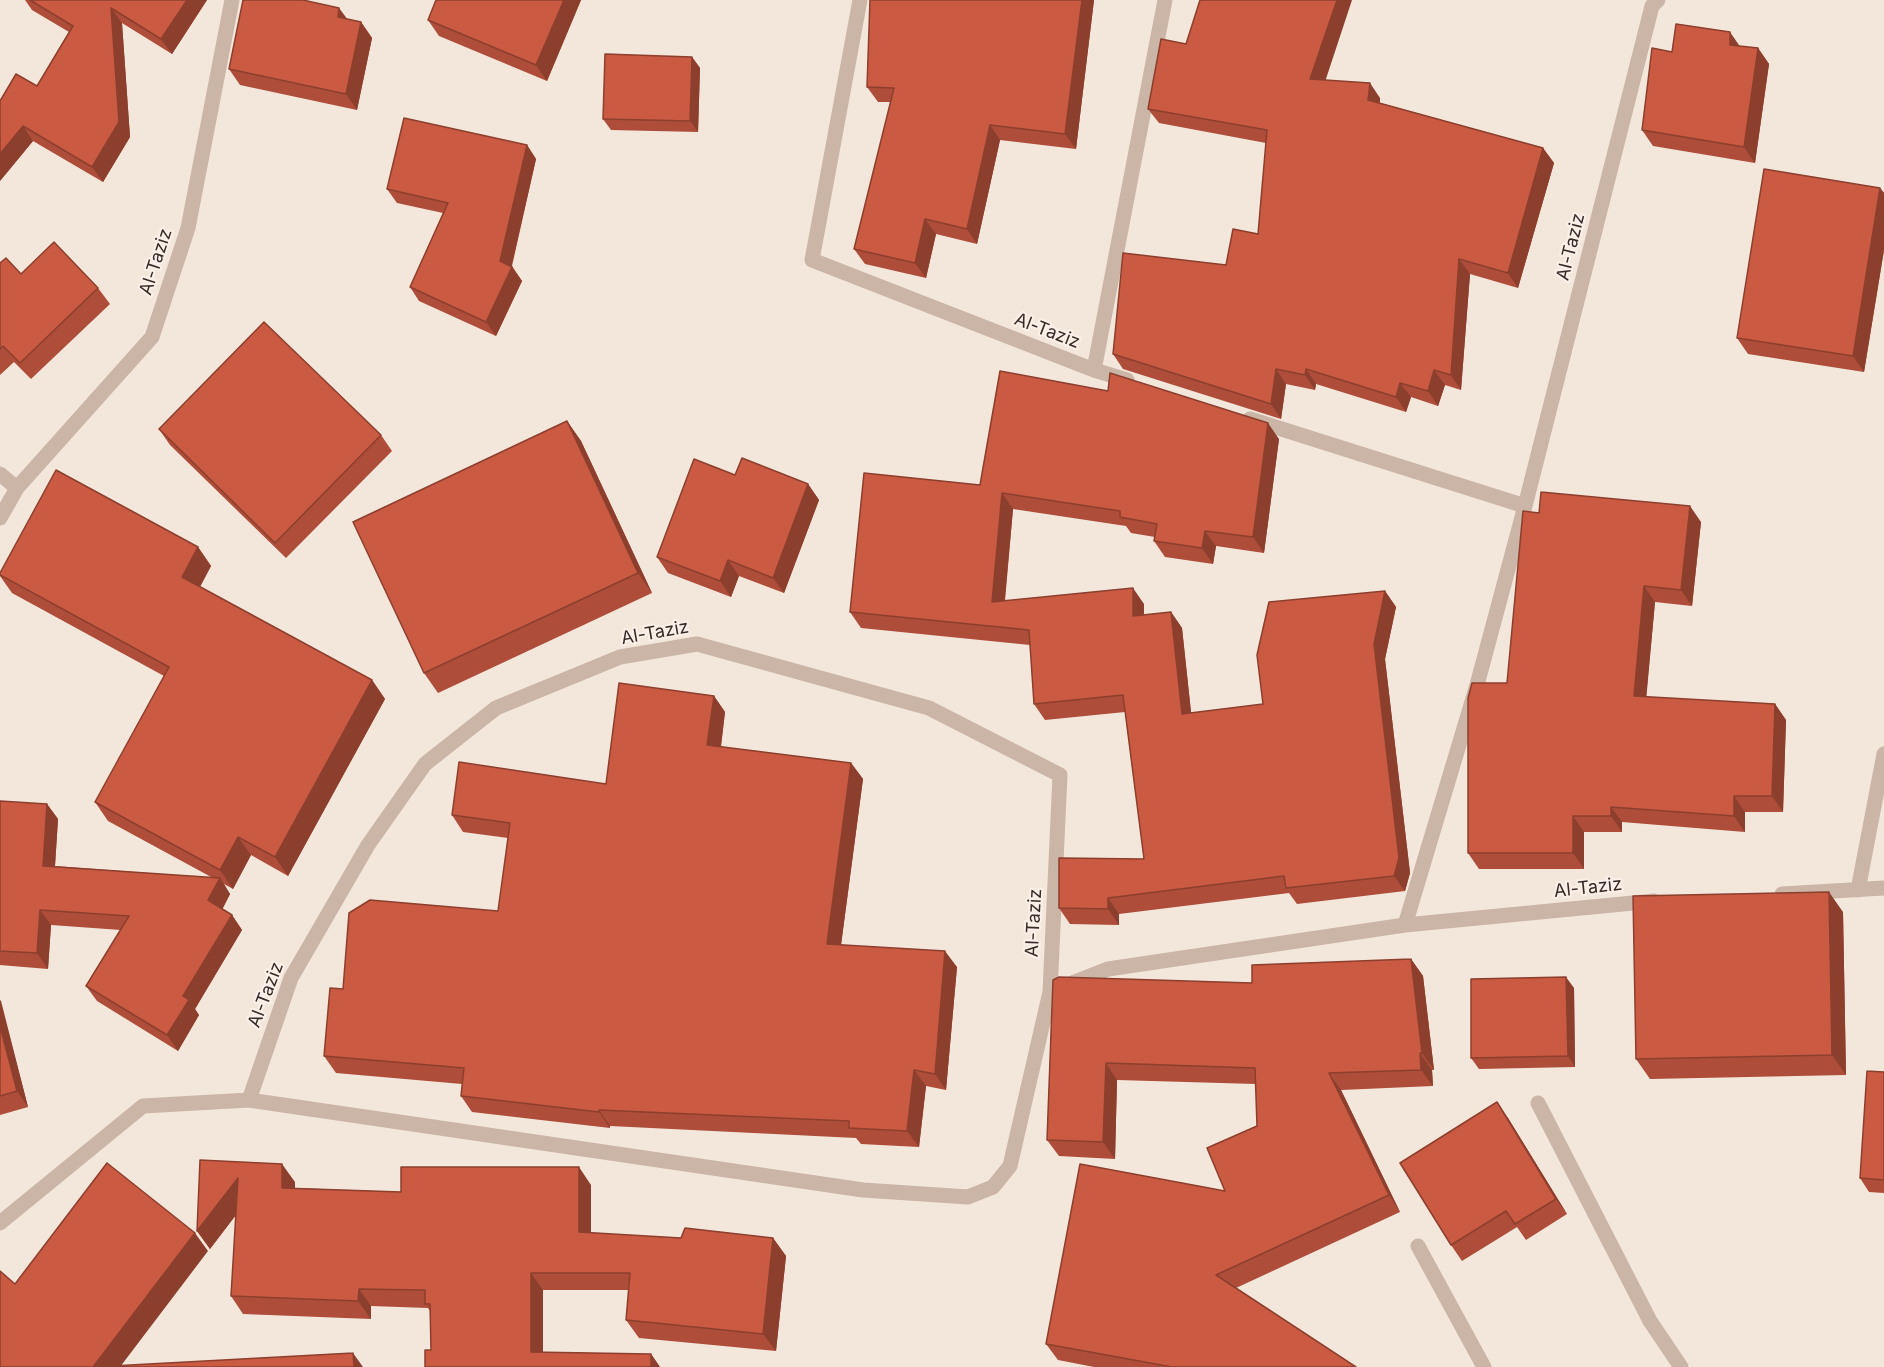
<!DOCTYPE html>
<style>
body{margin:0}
canvas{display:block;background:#f3e6db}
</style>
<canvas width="1884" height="1367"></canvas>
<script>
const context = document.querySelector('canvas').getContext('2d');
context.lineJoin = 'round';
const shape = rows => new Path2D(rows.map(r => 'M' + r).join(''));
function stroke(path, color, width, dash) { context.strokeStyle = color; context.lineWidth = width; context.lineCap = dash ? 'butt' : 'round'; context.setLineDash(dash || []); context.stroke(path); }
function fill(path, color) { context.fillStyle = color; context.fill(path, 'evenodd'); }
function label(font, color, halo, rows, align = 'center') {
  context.font = font + ' Inter,sans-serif'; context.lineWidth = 4.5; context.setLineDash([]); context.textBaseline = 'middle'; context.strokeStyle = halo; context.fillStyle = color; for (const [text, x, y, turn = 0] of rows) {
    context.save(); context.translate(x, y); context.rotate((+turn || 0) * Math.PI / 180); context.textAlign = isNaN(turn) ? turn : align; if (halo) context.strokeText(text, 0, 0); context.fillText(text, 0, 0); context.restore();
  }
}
stroke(shape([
 [860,0,812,260,1094,370,1127,380],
 [1094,370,1165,0],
 [1250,419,1525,506],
 [0,474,17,488],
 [0,518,17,488,152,337,188,228,232,0],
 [1858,890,1884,754],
 [1782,894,1884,888],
 [1405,925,1477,685,1525,506,1652,6,1658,0],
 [1067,985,1108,969,1405,925,1654,901],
 [1538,1103,1650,1321,1681,1367],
 [0,1223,143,1106,249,1100,863,1190,968,1197,993,1187,1010,1166,1050,992,1060,775,929,708,697,644,620,657,496,708,425,764,368,845,291,978,249,1100],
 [1418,1246,1484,1367]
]), '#cbb5a6', 15);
fill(shape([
 [25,0,207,0,172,54,122,23,130,137,103,182,33,141,0,181,37,86,69,32,32,10],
 [436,0,581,0,547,81,439,36,428,20],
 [870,0,1094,0,1076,149,1000,140,977,244,936,234,926,278,865,264,854,249,891,102,878,102,867,87],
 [347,19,361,22,372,38,357,110,240,85,229,69],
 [1740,46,1758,48,1769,64,1755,163,1653,146,1642,130,1672,52],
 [692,57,700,68,698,132,611,130,603,119],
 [1325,80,1380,98,1380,103,1543,148,1554,163,1518,288,1470,274,1461,390,1445,385,1438,406,1411,397,1406,412,1316,384,1315,390,1286,384,1281,419,1123,369,1113,354,1226,265,1258,234,1266,143,1159,123,1148,109],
 [527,145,536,159,512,266,522,281,496,336,419,301,410,287,443,213,397,203,387,189],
 [1880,188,1884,193,1884,250,1864,372,1748,354,1737,338],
 [0,263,21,274,98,288,110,304,31,379,14,362,0,375],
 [567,421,581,441,652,593,438,693,424,673],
 [159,429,381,435,392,451,286,558,170,445],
 [1279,439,1264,553,1216,546,1213,564,1165,557,1154,541,1155,537,1131,533,1126,526,1013,509,1005,601,1144,604,1144,615,1171,612,1182,628,1191,713,1263,704,1385,591,1396,607,1385,659,1410,873,1405,891,1297,904,1289,893,1119,914,1119,925,1070,924,1059,908,1144,859,1125,712,1045,720,1034,704,1030,645,861,628,850,612,980,485],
 [735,475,808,484,819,500,784,593,739,576,731,597,668,573,657,557],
 [1701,522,1692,606,1655,602,1646,697,1775,704,1786,720,1783,812,1745,812,1745,832,1622,822,1622,832,1584,832,1584,869,1479,869,1468,853,1507,683],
 [198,547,211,566,200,587,372,680,385,699,288,876,251,855,233,889,224,884,230,894,222,909,232,915,242,930,195,1009,199,1015,178,1051,97,1001,86,986,121,930,51,925,48,969,0,965,0,801,47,804,58,819,55,866,213,878,108,821,95,802,164,676,12,593,0,576,0,573],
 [714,696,725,712,721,747,851,763,863,779,841,945,957,967,946,1090,926,1086,919,1147,861,1144,856,1138,610,1126,610,1128,472,1112,461,1096,462,1084,336,1073,324,1056,343,989,498,911,508,838,463,832,452,815,606,784],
 [1843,912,1846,1075,1650,1079,1636,1059],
 [1411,959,1423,976,1434,1070,1432,1070,1433,1086,1341,1090,1400,1212,1236,1288,1356,1367,1094,1367,1058,1360,1046,1344,1225,1191,1257,1126,1256,1084,1117,1080,1115,1159,1059,1156,1047,1140,1053,980,1252,983],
 [1574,988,1575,1067,1479,1069,1471,1058],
 [0,1000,28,1107,0,1115],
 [1884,1072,1884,1193,1869,1192,1860,1178],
 [1508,1118,1567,1214,1526,1240,1517,1227,1462,1261,1451,1245],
 [295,1182,295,1188,401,1192,591,1185,591,1233,681,1238,773,1238,786,1256,776,1351,639,1338,626,1320,629,1290,543,1290,543,1352,651,1354,660,1367,425,1367,431,1350,430,1311,428,1308,371,1306,371,1319,243,1314,231,1296,236,1215,210,1249,197,1231]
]), '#ae4d39');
fill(shape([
 [187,0,207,0,172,54,161,39],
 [564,0,581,0,547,81,536,65],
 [1082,0,1094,0,1076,149,1065,134],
 [1337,0,1352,0,1321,94,1310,79],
 [111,8,122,23,130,137,103,182,92,167],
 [339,8,351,24,338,17],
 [361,22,372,38,357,110,346,94],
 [1730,32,1741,48,1730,45],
 [1758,48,1769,64,1755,163,1744,147],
 [692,57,700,68,698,132,690,121],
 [1370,83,1380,98,1379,114,1368,100],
 [990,125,1000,140,977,244,967,229],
 [23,126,33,141,0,181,0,154],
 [527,145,536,159,511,268,512,267,522,281,496,336,486,322],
 [1543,148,1554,163,1518,288,1508,273],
 [1880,188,1884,193,1884,250,1864,372,1853,356],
 [925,219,936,234,926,278,915,263],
 [1459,259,1470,274,1461,390,1451,375],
 [1276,369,1286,384,1281,419,1271,404],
 [1306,369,1316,384,1315,390,1305,375],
 [1434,370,1445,385,1438,406,1428,391],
 [1400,383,1411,397,1406,412,1396,397],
 [567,421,581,441,652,593,638,573],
 [1268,423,1279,439,1264,553,1253,537],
 [808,484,819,500,784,593,773,578],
 [1002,493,1013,509,1003,618,992,602],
 [1690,506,1701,522,1692,606,1681,590],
 [1205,531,1216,546,1213,564,1202,548],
 [198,547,211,566,195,596,182,577],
 [728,560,739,576,731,597,720,581],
 [1644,586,1655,602,1645,712,1634,696],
 [1133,588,1144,604,1144,631,1133,616],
 [1385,591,1396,607,1385,659,1410,873,1405,891,1394,876,1374,644],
 [1171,612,1182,628,1193,730,1182,714],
 [372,680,385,699,288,876,275,857],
 [714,696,725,712,719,761,707,745],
 [1775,704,1786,720,1783,812,1772,796],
 [851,763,863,779,839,960,827,944],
 [1734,796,1745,812,1745,832,1734,816],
 [47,804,58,819,54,881,43,866],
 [1611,807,1622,822,1622,832,1611,816],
 [1573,816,1584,832,1584,869,1573,853],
 [238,837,251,855,233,889,220,870],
 [220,878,230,894,219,916,208,900],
 [1829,892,1843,912,1846,1075,1832,1055],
 [1108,898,1119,914,1119,925,1108,909],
 [40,910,51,925,48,969,37,953],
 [232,915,242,930,195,1009,199,1015,178,1051,167,1035,183,996],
 [945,951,957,967,946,1090,935,1074],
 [1411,959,1423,976,1434,1070,1422,1053],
 [1566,977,1574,988,1575,1067,1568,1056],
 [0,1000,1,1001,28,1107,17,1091,0,1026],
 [1420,1053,1432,1070,1433,1086,1421,1070],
 [1106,1063,1117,1080,1115,1159,1103,1142],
 [914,1070,926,1086,919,1147,907,1131],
 [1329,1073,1341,1090,1400,1212,1389,1195],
 [1497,1102,1508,1118,1567,1214,1556,1199],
 [599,1110,610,1126,610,1128,599,1112],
 [282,1164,295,1182,295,1205,282,1188],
 [579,1167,591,1185,591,1250,579,1232],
 [238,1178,251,1195,210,1249,197,1231],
 [195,1233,208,1251,120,1367,93,1367],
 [773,1238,786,1256,776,1351,763,1334],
 [531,1273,543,1290,543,1367,531,1352],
 [359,1289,371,1306,371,1319,358,1301],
 [353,1353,363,1367,354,1367],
 [651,1354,660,1367,651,1367]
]), '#8d3f2e');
const building = shape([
 [30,0,187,0,161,39,111,8,119,122,92,167,23,126,0,154,0,101,16,74,37,86,73,26,30,0],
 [243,0,303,0,339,8,338,17,361,22,346,94,229,69,243,0],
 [436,0,564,0,536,65,428,20,436,0],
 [870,0,1082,0,1065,134,990,125,967,229,925,219,915,263,854,249,894,88,867,87,870,0],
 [1200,0,1337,0,1310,79,1370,83,1368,100,1543,148,1508,273,1459,259,1451,375,1434,370,1428,391,1400,383,1396,397,1306,369,1305,375,1276,369,1271,404,1113,354,1123,253,1226,265,1233,229,1258,234,1267,130,1148,109,1161,39,1186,44,1200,0],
 [1676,24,1730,32,1730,45,1758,48,1744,147,1642,130,1652,48,1672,52,1676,24],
 [605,54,692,57,690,121,603,119,605,54],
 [404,118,527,145,500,261,512,267,486,322,410,287,448,203,387,189,404,118],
 [1764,169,1880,188,1853,356,1737,338,1764,169],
 [54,242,98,288,20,363,3,346,0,349,0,263,6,258,21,274,54,242],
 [264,322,381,435,275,543,159,429,264,322],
 [1000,371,1108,391,1110,373,1268,423,1253,537,1205,531,1202,548,1154,541,1157,524,1120,517,1120,511,1002,493,992,602,1133,588,1133,616,1171,612,1182,714,1263,704,1257,655,1269,602,1385,591,1374,644,1399,858,1394,876,1286,888,1284,876,1108,898,1108,909,1059,908,1059,858,1144,859,1123,695,1034,704,1029,630,850,612,864,473,980,485,1000,371],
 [567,421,638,573,424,673,353,522,567,421],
 [742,458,808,484,773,578,728,560,720,581,657,557,694,459,735,475,742,458],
 [56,470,198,547,182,577,372,680,275,857,238,837,220,870,95,802,169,667,0,575,0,573,56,470],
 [1541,492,1690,506,1681,590,1644,586,1634,696,1775,704,1772,796,1734,796,1734,816,1611,807,1611,816,1573,816,1573,853,1468,853,1468,698,1472,683,1507,683,1523,511,1539,513,1541,492],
 [619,683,714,696,707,745,851,763,827,944,945,951,935,1074,914,1070,907,1131,849,1128,849,1121,599,1110,599,1112,461,1096,464,1068,324,1056,330,988,343,989,349,913,370,900,498,911,510,823,452,815,459,762,606,784,619,683],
 [0,801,47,804,43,866,220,878,208,900,232,915,183,996,189,1000,167,1035,86,986,129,916,40,910,37,953,0,951,0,801],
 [1829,892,1832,1055,1636,1059,1633,896,1829,892],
 [1411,959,1422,1053,1420,1053,1421,1070,1329,1073,1389,1195,1216,1275,1356,1367,1172,1367,1046,1344,1080,1164,1225,1191,1207,1148,1257,1126,1255,1068,1106,1063,1103,1142,1047,1140,1053,980,1059,977,1252,983,1252,965,1411,959],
 [1566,977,1568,1056,1471,1058,1471,979,1566,977],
 [0,1026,17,1091,0,1096,0,1026],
 [1867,1071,1884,1072,1884,1180,1860,1178,1867,1071],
 [1497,1102,1556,1199,1515,1224,1506,1211,1451,1245,1400,1163,1497,1102],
 [200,1160,282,1164,282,1188,401,1192,401,1167,579,1167,579,1232,681,1238,685,1228,773,1238,763,1334,626,1320,630,1273,531,1273,531,1352,651,1354,651,1367,425,1367,425,1350,431,1350,430,1304,425,1304,425,1290,359,1289,358,1301,231,1296,238,1178,197,1231,200,1160],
 [107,1163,195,1233,93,1367,0,1367,0,1271,15,1284,107,1163],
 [353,1353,354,1367,93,1367,353,1353]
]);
fill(building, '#ca5a42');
stroke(building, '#8d3f2e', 1.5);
label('18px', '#372b28', '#faf0e8', [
 ["Al-Taziz",1571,247,-76],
 ["Al-Taziz",156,262,-72],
 ["Al-Taziz",1047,331,21],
 ["Al-Taziz",655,633,-10],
 ["Al-Taziz",1588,888,-6],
 ["Al-Taziz",1034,923,-87],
 ["Al-Taziz",266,995,-69]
]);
</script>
